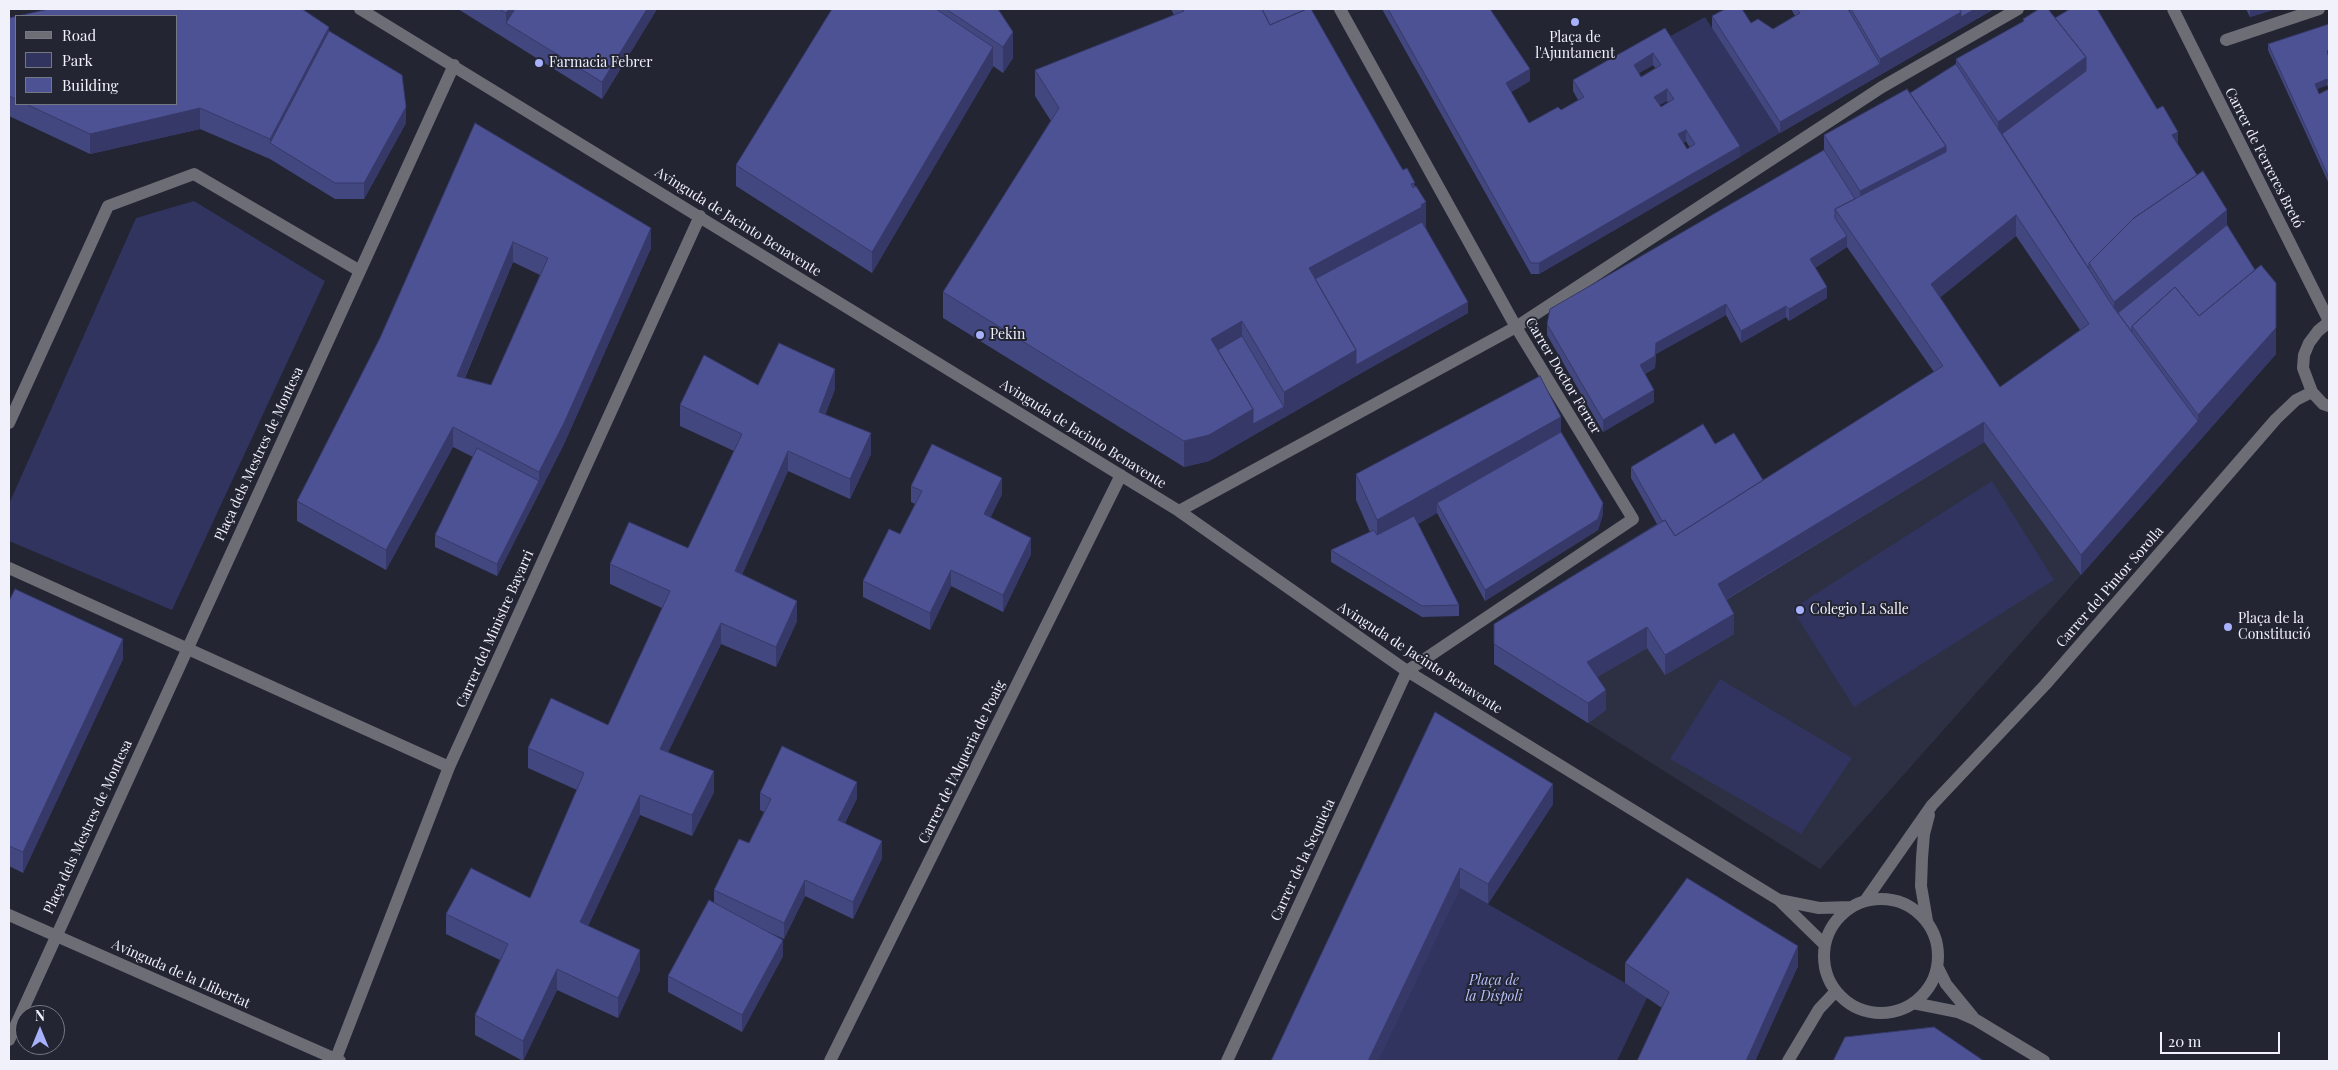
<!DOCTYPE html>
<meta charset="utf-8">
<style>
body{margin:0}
#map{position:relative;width:2338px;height:1070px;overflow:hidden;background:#232533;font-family:"Playfair Display",serif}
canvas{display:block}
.frame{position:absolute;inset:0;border:10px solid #f0f1fb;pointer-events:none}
.legend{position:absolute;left:15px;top:15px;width:162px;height:90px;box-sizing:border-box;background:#232533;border:1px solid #757783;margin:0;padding:6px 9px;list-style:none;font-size:15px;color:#f0f1fb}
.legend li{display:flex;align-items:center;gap:10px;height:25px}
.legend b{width:25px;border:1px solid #757783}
.north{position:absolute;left:15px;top:1005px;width:50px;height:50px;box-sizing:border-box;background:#232533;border:1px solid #757783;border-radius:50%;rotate:0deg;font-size:14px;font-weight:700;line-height:20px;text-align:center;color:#f0f1fb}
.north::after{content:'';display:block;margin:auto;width:18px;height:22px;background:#a7b1fc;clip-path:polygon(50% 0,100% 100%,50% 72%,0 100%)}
.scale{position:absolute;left:2160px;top:1032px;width:120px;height:22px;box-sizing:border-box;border:2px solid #f0f1fb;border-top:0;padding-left:6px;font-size:15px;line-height:18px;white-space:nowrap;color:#f0f1fb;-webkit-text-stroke:4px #232533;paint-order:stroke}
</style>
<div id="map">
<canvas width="2338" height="1070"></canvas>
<div class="frame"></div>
<ul class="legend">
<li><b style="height:6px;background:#6c6d75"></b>Road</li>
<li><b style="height:14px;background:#30345f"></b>Park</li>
<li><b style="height:14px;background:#4d5295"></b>Building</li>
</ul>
<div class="north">N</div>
<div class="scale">20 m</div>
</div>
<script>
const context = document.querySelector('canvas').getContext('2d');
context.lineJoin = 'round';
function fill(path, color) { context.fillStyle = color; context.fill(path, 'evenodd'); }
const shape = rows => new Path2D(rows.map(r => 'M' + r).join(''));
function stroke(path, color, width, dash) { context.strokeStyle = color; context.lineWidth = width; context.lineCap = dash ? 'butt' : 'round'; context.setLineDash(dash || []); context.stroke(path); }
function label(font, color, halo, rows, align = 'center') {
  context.font = font + ' "Playfair Display",serif'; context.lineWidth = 4; context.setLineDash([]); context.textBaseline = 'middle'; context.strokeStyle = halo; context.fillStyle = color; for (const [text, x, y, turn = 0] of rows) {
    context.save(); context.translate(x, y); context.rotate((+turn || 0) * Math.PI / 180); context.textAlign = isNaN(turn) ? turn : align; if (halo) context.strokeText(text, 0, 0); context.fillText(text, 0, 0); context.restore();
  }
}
fill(shape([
 [1943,386,2081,575,1820,869,1494,664]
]), '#2d3043');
fill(shape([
 [1705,17,1780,133,1740,157,1665,39],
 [194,201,325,281,172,610,9,541,9,504,136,218],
 [1992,481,2054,580,1854,707,1792,609],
 [1720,679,1852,758,1801,834,1670,759],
 [1460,888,1648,996,1617,1061,1378,1061]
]), '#30345f');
stroke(shape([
 [360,9,1179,511,1407,671,1779,900,1825,945],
 [2173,9,2329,321],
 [2226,40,2319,9],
 [2329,322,2318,331,2309,343,2304,355,2303,368,2312,392,2323,404,2329,406],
 [9,423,108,206,194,174,360,271],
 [1179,511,1516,327,1882,87,2018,9],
 [9,568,449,767],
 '1824 956a57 57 0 1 1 114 0a57 57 0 1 1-114 0Z',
 [1779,900,1819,908,1851,907],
 [1865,901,1932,805,2045,685,2276,419,2296,400,2312,392],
 [9,915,340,1061],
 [1927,921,1921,886,1922,858,1924,834,1929,815],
 [1937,966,1946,984,1973,1017],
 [1913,1003,1958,1012,1976,1020,2044,1061],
 [9,1040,454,65],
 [335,1061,449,767,700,216],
 [830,1061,1121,475],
 [1227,1061,1407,671,1633,519,1516,327,1340,9],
 [1788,1061,1819,1009,1836,991]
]), '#6c6d75', 12);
fill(shape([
 [49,9,302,9,329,27,329,31,402,75,406,107,406,123,364,199,335,199,270,159,200,129,90,154,9,116,9,18],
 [16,16,176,16,176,104,16,104],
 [458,9,657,9,602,99],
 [832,9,998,9,1013,58,1003,73,993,66,872,273,736,186,736,165],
 [1171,9,1303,9,1401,167,1415,186,1426,228,1468,313,1356,376,1209,461,1184,467,943,318,943,292,1051,121,1035,96,1035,70,1174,15],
 [1382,9,1490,9,1530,81,1511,92,1529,123,1561,110,1578,100,1573,91,1573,80,1665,28,1740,157,1539,274,1531,274],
 [1653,65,1656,69,1641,77,1639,73],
 [1667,101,1668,102,1661,107,1659,105],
 [1686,141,1690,148,1687,149,1683,143],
 [1791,9,1848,9,1850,12,1850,9,1994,9,1780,133,1712,28,1712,16,1751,23,1773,29,1795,16],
 [2246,9,2276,9,2250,17],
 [2055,18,2178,143,2178,144,2227,225,2276,354,2081,575,1984,442,1726,600,1734,634,1665,675,1647,648,1597,677,1606,710,1588,723,1494,664,1494,624,1657,524,1631,478,1631,467,1715,444,1763,480,1934,372,1847,247,1815,268,1827,298,1789,321,1786,317,1741,343,1726,315,1656,354,1655,368,1645,374,1654,402,1603,432,1547,335,1547,324,1824,150,1824,135,1910,93,1956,64,1956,59,2023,22,2023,19],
 [2016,236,2080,330,2000,387,1940,297],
 [2268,44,2329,56,2329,184,2268,50],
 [2327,85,2329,89,2319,94,2317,89],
 [475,123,651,248,564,444,497,576,435,547,435,535,473,457,453,447,386,570,297,521,297,501,380,338],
 [513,262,540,275,491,385,465,378],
 [758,385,835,389,825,415,871,454,850,499,788,471,742,574,797,621,776,667,721,644,668,752,714,792,692,836,640,815,588,926,640,970,618,1018,557,990,523,1061,475,1035,475,1015,500,960,446,934,446,914,530,898,577,790,528,768,528,748,608,725,662,608,610,584,610,564,688,548,734,451,680,426,680,405],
 [1561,432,1603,514,1598,530,1485,601,1437,513,1418,524,1459,605,1459,616,1422,617,1331,562,1331,550,1370,532,1356,500,1356,474],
 [911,486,1002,494,990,518,1031,554,1003,612,951,586,930,630,863,597,863,581,900,534,915,504,911,502],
 [9,601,123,659,23,873,9,866],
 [1435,712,1553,804,1488,904,1460,888,1378,1061,1271,1061],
 [760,793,857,798,845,823,882,858,853,919,805,896,784,939,768,932,783,956,742,1032,668,992,668,976,714,903,714,890,749,843,764,812,760,810],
 [1625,963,1798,966,1755,1061,1637,1061,1662,1008,1625,983]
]), '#424780');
fill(shape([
 [509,9,525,9,506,23,506,13],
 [647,9,657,9,602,99,602,82],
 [1975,9,1990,9,1990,11,1780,133,1780,122,1880,64,1880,59,1961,12],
 [2250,9,2276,9,2250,17],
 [329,27,329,47,270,143,270,139],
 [1013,32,1013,58,1003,73,1003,47],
 [993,47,993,67,872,273,872,252],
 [1653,53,1653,65,1634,76,1634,65],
 [2086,57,2086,83,1998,137,1998,122],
 [1530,69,1530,81,1506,95,1506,83],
 [2327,79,2327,85,2315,90,2315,84],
 [1667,89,1667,101,1654,108,1654,97],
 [406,107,406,123,364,199,364,183],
 [200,108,200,129,90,154,90,134],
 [1686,130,1686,141,1678,145,1678,134],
 [2178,132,2178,143,2172,147,2172,135],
 [1740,146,1740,157,1539,274,1539,263],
 [1946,146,1946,172,1860,206,1860,191],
 [1426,202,1426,228,1314,291,1309,268],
 [2227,210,2227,236,2114,317,2114,302],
 [2016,215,2016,236,1931,305,1931,284],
 [651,228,651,248,564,444,497,576,497,564,539,481,539,472],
 [1847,236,1847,247,1810,271,1810,259],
 [513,242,513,262,457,396,457,376],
 [1827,287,1827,298,1789,321,1789,309],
 [1468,302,1468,313,1356,376,1209,461,1184,467,1184,441,1253,409,1284,407,1284,392,1356,350],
 [1726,304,1726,315,1656,354,1655,368,1640,376,1640,365,1656,343],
 [1786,306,1786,317,1741,343,1741,331],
 [1242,321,1242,347,1216,362,1211,339],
 [2276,328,2276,354,2081,575,2081,555,2198,421,2198,415],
 [835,369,835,389,819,432,819,412],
 [1654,390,1654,402,1603,432,1603,420],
 [1561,417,1561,443,1437,503,1437,513,1377,547,1377,520],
 [1984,422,1984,442,1718,604,1718,584],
 [453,427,453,447,386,570,386,550],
 [871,433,871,454,850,499,850,479],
 [788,451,788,471,735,591,735,571],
 [1002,478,1002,494,984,531,984,514],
 [1603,503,1603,514,1598,530,1485,601,1485,590],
 [1031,538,1031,554,1003,612,1003,595],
 [951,570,951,586,930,630,930,613],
 [797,601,797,621,776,667,776,647],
 [1734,614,1734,634,1665,675,1665,655],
 [721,623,721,644,660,769,660,749],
 [1647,627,1647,648,1587,683,1587,662],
 [123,639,123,659,23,873,23,852],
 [1606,690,1606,710,1588,723,1588,703],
 [714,771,714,792,692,836,692,815],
 [857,782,857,798,838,836,838,820],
 [1553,784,1553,804,1488,904,1488,884],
 [640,795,640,815,580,943,580,922],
 [882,841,882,858,853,919,853,902],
 [1460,868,1460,888,1378,1061,1368,1061],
 [805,880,805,896,784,939,784,923],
 [783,940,783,956,742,1032,742,1015],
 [1798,946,1798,966,1755,1061,1746,1061],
 [640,950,640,970,618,1018,618,998],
 [557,969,557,990,523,1061,523,1041]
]), '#363968');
const building = shape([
 [49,9,302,9,329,27,270,139,200,108,90,134,26,104,176,104,176,16,16,16,16,99,9,96,9,18,49,9],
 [499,9,509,9,506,13,499,9],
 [515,9,647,9,602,82,506,23,515,9],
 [832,9,936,9,993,47,872,252,736,165,832,9],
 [946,9,998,9,1013,32,1003,47,946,9],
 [1182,9,1262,9,1270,25,1307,9,1311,9,1401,167,1403,170,1407,168,1415,183,1411,184,1413,188,1416,186,1426,202,1421,205,1422,207,1309,268,1356,350,1284,392,1242,321,1211,339,1253,409,1209,435,1184,441,943,292,1059,108,1035,70,1184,11,1182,9],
 [1262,9,1303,9,1304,10,1270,25,1262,9],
 [1388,9,1490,9,1530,69,1506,83,1529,123,1558,107,1561,110,1584,97,1573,80,1665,28,1740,146,1539,263,1531,263,1388,9],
 [1653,53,1661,65,1641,77,1634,65,1653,53],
 [1667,89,1674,99,1661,107,1654,97,1667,89],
 [1686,130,1695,144,1687,149,1678,134,1686,130],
 [1725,9,1742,9,1751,23,1758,19,1773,29,1800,13,1797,9,1848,9,1880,64,1780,122,1712,16,1725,9],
 [1851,9,1959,9,1961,12,1880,59,1851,9],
 [1959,9,1975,9,1961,17,1961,12,1959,9],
 [2039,9,2048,9,2086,57,1998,122,1956,59,2024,21,2023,19,2039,9],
 [2070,9,2097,9,2157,109,2163,106,2178,132,2172,135,2197,175,2134,218,2089,263,2089,269,2002,134,2086,71,2086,57,2055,18,2070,9],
 [2329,24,2329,50,2327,51,2329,58,2329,84,2327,79,2315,84,2319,94,2329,89,2329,178,2268,44,2329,24],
 [329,31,402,75,406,107,364,183,335,183,270,143,329,31],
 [1956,64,2114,308,2198,421,2081,555,1984,422,1718,584,1734,614,1665,655,1647,627,1587,662,1606,690,1588,703,1494,644,1494,624,1665,520,1675,536,1943,366,1835,209,1946,152,1946,146,1910,93,1956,64],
 [2016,215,2089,324,2000,387,1931,284,2016,215],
 [1907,89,1946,146,1860,191,1824,135,1907,89],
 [475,123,651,228,564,423,539,472,453,427,386,550,297,501,380,338,475,123],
 [513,242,548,258,491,385,457,376,513,242],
 [1824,150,1855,199,1835,209,1835,218,1847,236,1810,259,1827,287,1789,309,1786,306,1741,331,1726,304,1656,343,1655,356,1640,365,1654,390,1603,420,1547,324,1550,309,1824,150],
 [2203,171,2227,210,2114,302,2089,263,2134,218,2203,171],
 [1422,222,1468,302,1356,365,1356,350,1315,279,1422,222],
 [2227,225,2255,270,2199,316,2175,287,2132,326,2132,332,2118,313,2227,225],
 [2261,265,2276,283,2276,328,2198,415,2132,326,2175,287,2199,316,2261,265],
 [1242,336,1284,407,1253,424,1253,409,1218,350,1242,336],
 [779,343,835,369,819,412,871,433,850,479,788,451,735,571,797,601,776,647,721,623,660,749,714,771,692,815,640,795,580,922,640,950,618,998,557,969,523,1041,475,1015,508,944,446,914,471,868,530,898,584,773,528,748,551,698,608,725,670,591,610,564,629,522,688,548,742,434,680,405,704,355,758,385,779,343],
 [1540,376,1561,417,1377,520,1356,474,1540,376],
 [1703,424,1715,444,1734,433,1763,480,1675,536,1665,520,1662,521,1631,467,1703,424],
 [1561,432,1603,503,1598,519,1485,590,1437,503,1561,432],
 [932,444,1002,478,984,514,1031,538,1003,595,951,570,930,613,863,581,889,529,900,534,922,491,911,486,932,444],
 [477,448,539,481,497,564,435,535,477,448],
 [1414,516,1459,605,1422,606,1331,550,1374,530,1377,535,1414,516],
 [15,589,123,639,23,852,9,846,9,601,15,589],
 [1435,712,1553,784,1488,884,1460,868,1368,1061,1271,1061,1435,712],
 [782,746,857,782,838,820,882,841,853,902,805,880,784,923,714,890,739,839,749,843,771,799,760,793,782,746],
 [1687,878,1798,946,1746,1061,1637,1061,1669,992,1625,963,1687,878],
 [709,900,783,940,742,1015,668,976,709,900],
 [1934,1027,1984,1061,1833,1061,1845,1037,1934,1027]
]);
fill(building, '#4d5295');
stroke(building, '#363968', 1);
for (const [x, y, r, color] of [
 [1575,22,5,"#a7b1fc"],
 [539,63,5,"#a7b1fc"],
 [980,335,5,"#a7b1fc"],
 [1800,610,5,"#a7b1fc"],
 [2228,627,5,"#a7b1fc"]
]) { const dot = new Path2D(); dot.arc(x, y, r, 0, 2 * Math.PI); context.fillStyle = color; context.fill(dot); stroke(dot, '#232533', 2); }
label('14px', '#f0f1fb', '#232533', [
 ["Plaça de",1575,38,"center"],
 ["l'Ajuntament",1575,54,"center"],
 ["Farmacia Febrer",549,63],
 ["Pekin",990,335],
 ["Colegio La Salle",1810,610],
 ["Plaça de la",2238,619],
 ["Constitució",2238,635]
], 'left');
label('14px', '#f0f1fb', '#232533', [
 ["Carrer de Ferreres Bretó",2264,158,63],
 ["Avinguda de Jacinto Benavente",738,222,32],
 ["Carrer Doctor Ferrer",1563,376,59],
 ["Avinguda de Jacinto Benavente",1083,434,32],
 ["Plaça dels Mestres de Montesa",259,454,-65],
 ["Carrer del Pintor Sorolla",2110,587,-49],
 ["Carrer del Ministre Bayarri",495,629,-66],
 ["Avinguda de Jacinto Benavente",1420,658,33],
 ["Carrer de l'Alqueria de Poaig",962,762,-64],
 ["Plaça dels Mestres de Montesa",88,827,-65],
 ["Carrer de la Sequieta",1303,860,-65],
 ["Avinguda de la Llibertat",181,974,24]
]);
label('italic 14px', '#b7bffa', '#232533', [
 ["Plaça de",1494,981],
 ["la Díspoli",1494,997]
]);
</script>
